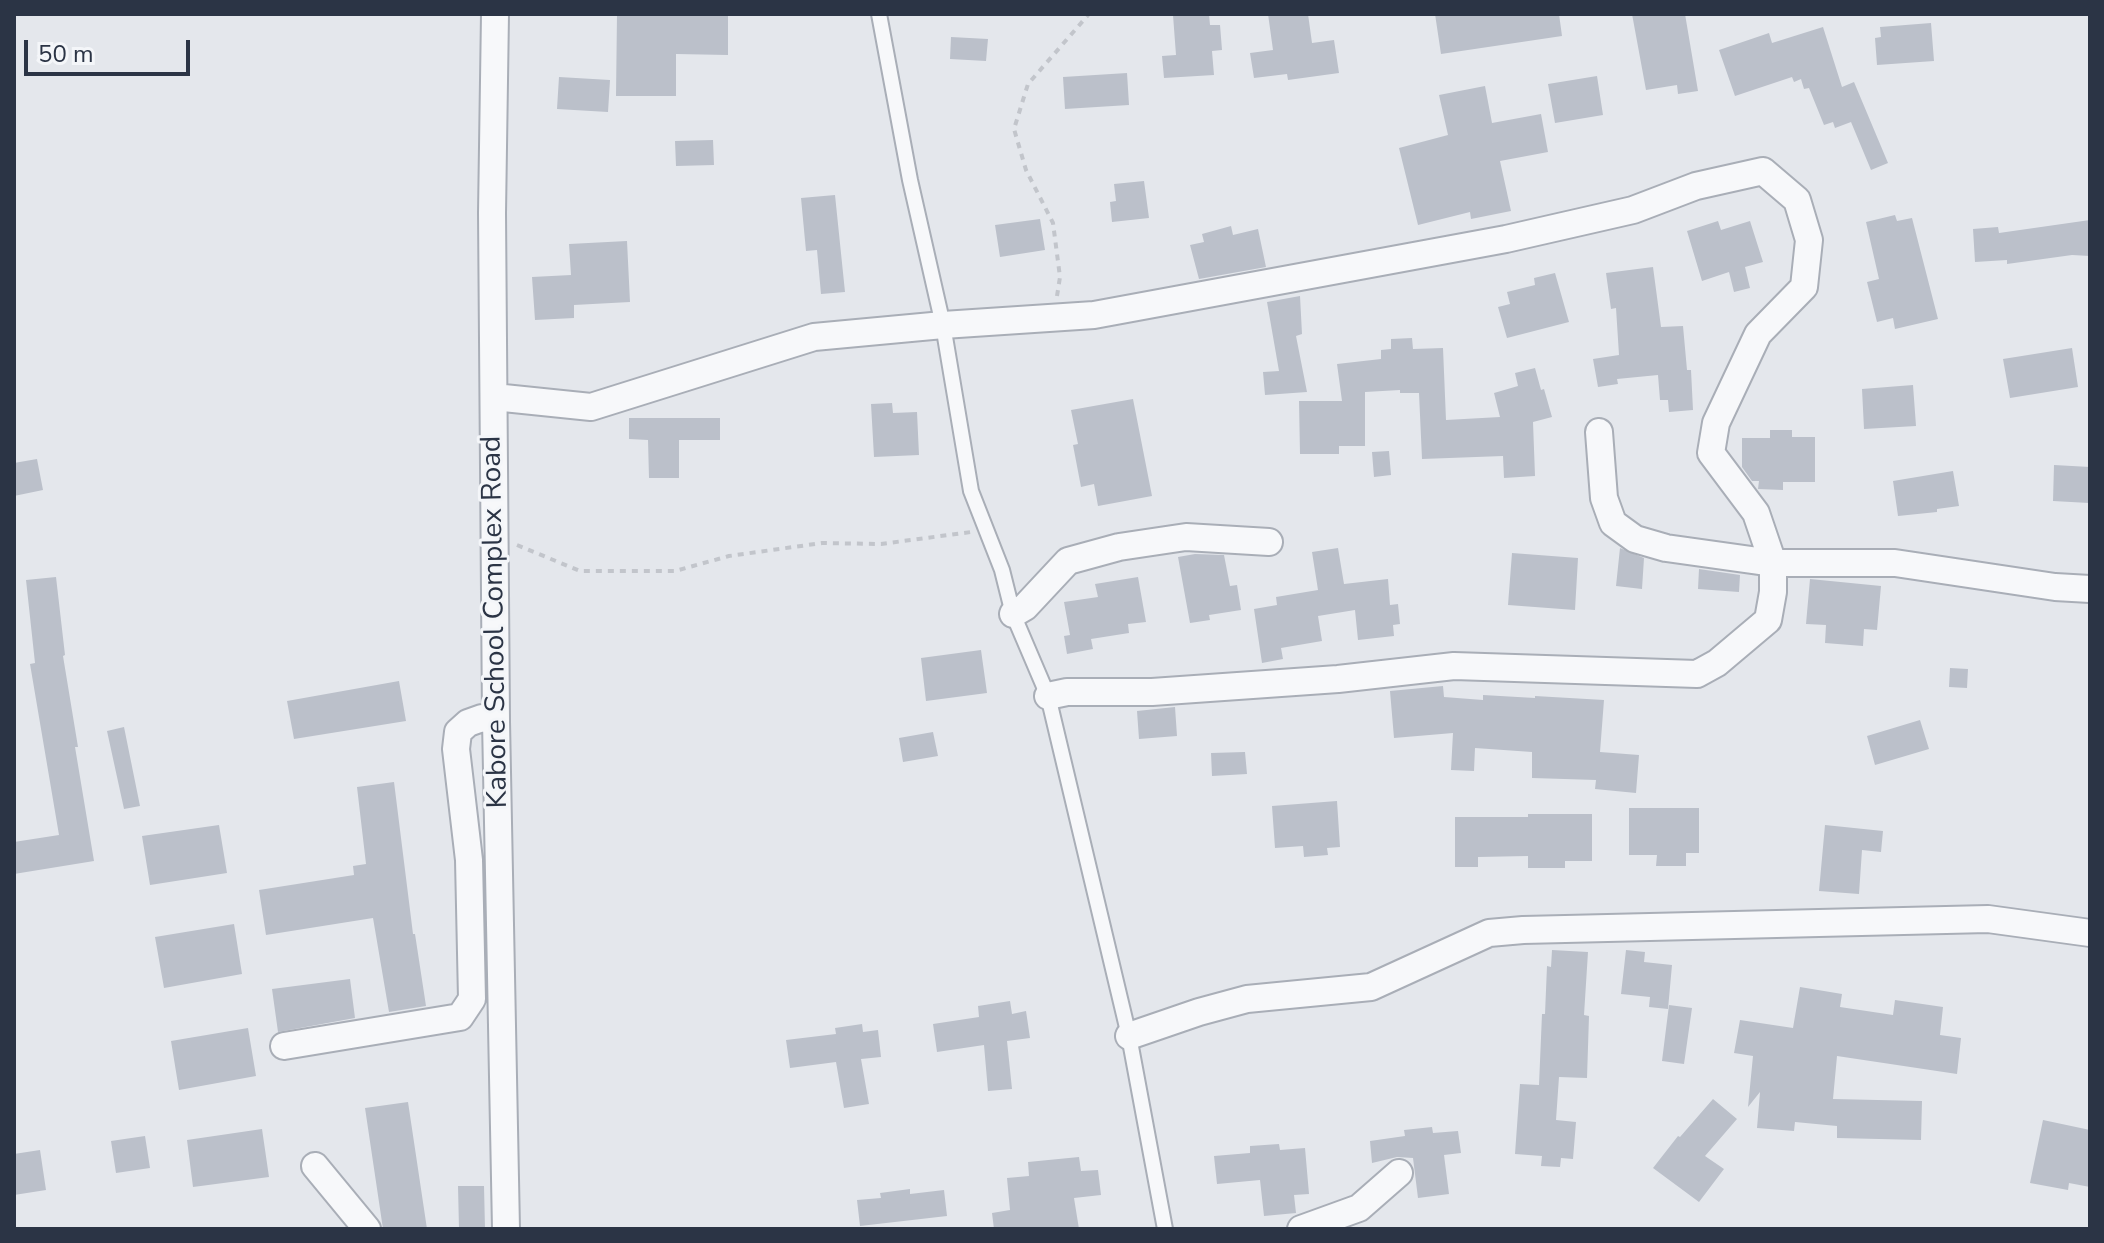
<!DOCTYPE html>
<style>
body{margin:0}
#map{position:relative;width:2104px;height:1243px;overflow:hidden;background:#e4e7ec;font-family:"Nunito Sans",sans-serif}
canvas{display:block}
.frame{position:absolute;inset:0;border:16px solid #2b3445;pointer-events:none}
.scale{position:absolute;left:24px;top:40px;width:166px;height:36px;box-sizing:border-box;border:4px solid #2b3445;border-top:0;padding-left:10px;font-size:24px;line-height:28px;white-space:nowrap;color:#2b3445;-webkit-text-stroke:6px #f4f6f9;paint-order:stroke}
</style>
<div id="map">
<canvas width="2104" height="1243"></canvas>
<div class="frame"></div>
<div class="scale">50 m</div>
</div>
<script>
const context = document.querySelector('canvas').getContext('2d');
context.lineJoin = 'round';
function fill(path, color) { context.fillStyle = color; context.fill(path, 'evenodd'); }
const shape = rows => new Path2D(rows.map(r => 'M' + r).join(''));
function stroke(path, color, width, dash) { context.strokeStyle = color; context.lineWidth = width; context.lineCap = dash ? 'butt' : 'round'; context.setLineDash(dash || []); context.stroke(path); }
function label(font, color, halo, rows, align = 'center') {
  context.font = font + ' "Nunito Sans",sans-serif'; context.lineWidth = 6; context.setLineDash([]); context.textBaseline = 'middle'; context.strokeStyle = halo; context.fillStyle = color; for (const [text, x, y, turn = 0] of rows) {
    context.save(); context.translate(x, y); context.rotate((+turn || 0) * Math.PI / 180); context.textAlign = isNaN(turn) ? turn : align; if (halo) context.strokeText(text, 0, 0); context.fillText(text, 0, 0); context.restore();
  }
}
fill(shape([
 [617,14,728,15,728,55,676,54,676,96,616,96],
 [1188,14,1209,14,1210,25,1220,25,1222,50,1212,51,1214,75,1164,78,1162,56,1176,55,1173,15],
 [1268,14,1308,14,1312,43,1334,40,1339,73,1288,80,1287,74,1254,78,1250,53,1273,50],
 [1435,14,1559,14,1562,36,1441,54],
 [1632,14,1685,14,1698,91,1678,94,1677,85,1646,90],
 [1931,23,1934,61,1877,65,1875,38,1881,37,1880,27],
 [1823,27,1842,87,1854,82,1888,163,1871,170,1851,122,1835,128,1833,122,1824,125,1809,88,1804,89,1801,79,1794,82,1792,77,1735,96,1719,50,1769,33,1772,43],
 [951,37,988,39,986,61,950,59],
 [1127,73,1129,105,1065,109,1063,77],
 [1597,76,1603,115,1555,123,1548,84],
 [559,77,610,80,608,112,557,109],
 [1485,86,1492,123,1541,114,1548,152,1500,161,1511,211,1471,219,1470,212,1418,225,1399,148,1448,135,1439,95],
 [713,140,714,165,676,166,675,141],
 [1144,181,1149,218,1112,222,1110,202,1116,201,1114,184],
 [835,195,845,292,821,294,817,250,806,251,801,198],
 [1895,215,1897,221,1912,218,1938,319,1895,329,1893,318,1877,322,1867,282,1879,279,1866,222],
 [1040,219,1045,250,1000,257,995,225],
 [2090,220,2090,256,2072,255,2007,264,2007,260,1975,262,1973,229,1998,227,1999,233],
 [1718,221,1721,230,1750,221,1763,262,1745,267,1750,288,1734,292,1729,272,1702,281,1687,231],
 [1231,226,1233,235,1258,229,1266,267,1199,279,1190,245,1204,242,1202,234],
 [627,241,630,302,574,305,574,318,535,320,532,277,571,275,569,244],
 [1653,267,1661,327,1683,326,1687,370,1691,370,1693,410,1669,412,1668,400,1660,400,1658,375,1617,379,1618,384,1598,387,1593,359,1619,355,1616,308,1611,309,1606,273],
 [1555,273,1569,322,1507,338,1498,307,1510,304,1507,292,1535,285,1534,278],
 [1300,296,1302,334,1296,336,1307,392,1265,395,1263,372,1279,371,1267,302],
 [1412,338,1413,349,1443,348,1446,420,1500,417,1494,393,1518,386,1515,373,1535,368,1541,390,1544,389,1552,417,1533,422,1535,476,1504,478,1503,456,1422,459,1419,393,1400,393,1400,390,1365,392,1365,446,1339,446,1339,454,1300,454,1299,401,1342,401,1337,364,1381,359,1381,350,1391,349,1391,339],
 [2072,348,2078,387,2010,398,2003,359],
 [1913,385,1916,426,1864,429,1862,389],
 [1133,399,1152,496,1098,506,1094,484,1081,487,1073,445,1078,444,1071,410],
 [892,403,893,413,917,412,919,455,874,457,871,404],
 [629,418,720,418,720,440,679,440,679,478,649,478,648,440,629,439],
 [1770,430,1792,430,1792,437,1815,437,1815,482,1783,482,1783,490,1758,489,1759,481,1752,481,1742,467,1742,438,1770,438],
 [1389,451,1391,475,1374,477,1372,452],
 [37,459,43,490,14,496,14,463],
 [2054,465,2090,467,2089,503,2053,501],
 [1953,471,1959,506,1937,509,1937,512,1898,516,1893,481],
 [1338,548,1344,584,1388,579,1390,605,1398,604,1400,624,1393,625,1394,636,1358,640,1355,610,1318,616,1322,641,1281,648,1283,659,1262,663,1254,609,1277,605,1276,597,1318,590,1312,552],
 [1620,548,1644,558,1642,589,1616,586],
 [1512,553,1578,558,1575,610,1508,605],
 [1195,554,1224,555,1230,586,1237,585,1241,610,1209,615,1210,620,1190,623,1178,557],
 [1699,569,1740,575,1739,592,1698,589],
 [56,577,65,655,63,656,78,747,75,747,94,861,14,874,14,842,59,835,30,664,35,663,26,580],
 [1138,577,1146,622,1128,624,1129,633,1091,639,1093,649,1067,654,1064,636,1070,635,1064,602,1098,597,1095,584],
 [1810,579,1881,586,1877,630,1864,629,1863,646,1825,643,1826,625,1806,624],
 [981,650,987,693,926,701,921,658],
 [1950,668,1968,669,1967,688,1949,687],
 [399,681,406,721,294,739,287,701],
 [1443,686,1444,697,1483,700,1483,695,1535,698,1535,696,1604,700,1600,752,1639,755,1636,793,1595,789,1596,780,1532,778,1532,752,1475,748,1474,771,1451,770,1453,733,1394,738,1390,691],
 [1175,707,1177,736,1139,739,1137,711],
 [1920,720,1929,749,1875,765,1867,736],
 [124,727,140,806,124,809,107,731],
 [933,732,938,756,903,762,899,738],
 [1245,752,1247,774,1212,776,1211,753],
 [394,782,413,934,415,934,426,1006,389,1012,373,918,266,935,259,890,354,875,353,866,366,864,357,787],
 [1337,801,1340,847,1327,848,1328,855,1304,857,1303,846,1275,848,1272,806],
 [1629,808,1699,808,1699,853,1686,853,1686,866,1656,866,1657,855,1629,855],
 [1528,814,1592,814,1592,861,1565,861,1565,868,1528,868,1528,856,1478,857,1478,867,1455,867,1455,817,1528,817],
 [219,825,227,873,150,885,142,836],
 [1825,825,1883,831,1881,852,1862,850,1859,894,1819,891],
 [234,924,242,974,164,988,155,937],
 [1552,950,1588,952,1584,1015,1589,1016,1587,1078,1559,1077,1556,1120,1576,1122,1573,1159,1561,1158,1560,1167,1541,1166,1542,1156,1515,1154,1520,1084,1539,1085,1542,1014,1545,1014,1547,966,1551,967],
 [1626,950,1645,952,1644,962,1672,965,1668,1009,1649,1007,1650,997,1621,994],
 [350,979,355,1018,278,1032,272,989],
 [1800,987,1842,994,1840,1007,1893,1015,1895,1000,1943,1007,1940,1035,1961,1038,1957,1074,1837,1056,1833,1099,1922,1101,1921,1140,1837,1138,1837,1126,1795,1122,1794,1131,1757,1128,1760,1092,1748,1107,1753,1056,1734,1053,1740,1020,1793,1028],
 [1010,1001,1012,1014,1026,1011,1030,1038,1007,1041,1012,1089,988,1091,984,1045,937,1052,933,1024,979,1017,978,1006],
 [1669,1005,1692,1008,1684,1064,1662,1061],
 [862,1024,863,1032,878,1030,881,1057,861,1059,869,1104,844,1108,836,1062,790,1068,786,1040,836,1034,835,1028],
 [248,1028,256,1076,179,1090,171,1041],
 [1713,1099,1737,1119,1705,1156,1724,1169,1699,1202,1653,1168,1678,1136,1680,1137],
 [408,1102,427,1229,383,1229,365,1108],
 [2043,1120,2090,1130,2090,1187,2069,1183,2068,1190,2030,1183],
 [1432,1127,1433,1133,1458,1131,1461,1153,1444,1155,1449,1194,1418,1198,1413,1158,1397,1157,1372,1163,1370,1141,1405,1136,1404,1130],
 [262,1129,269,1177,193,1187,187,1140],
 [145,1136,150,1168,116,1173,111,1141],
 [1279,1144,1280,1150,1305,1148,1309,1194,1294,1195,1296,1213,1264,1216,1260,1180,1217,1184,1214,1156,1250,1153,1250,1146],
 [40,1150,46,1190,14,1195,14,1154],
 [1079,1157,1081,1171,1098,1170,1101,1195,1074,1198,1079,1229,994,1229,992,1213,1010,1210,1007,1178,1029,1176,1028,1162],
 [458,1186,484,1186,485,1229,459,1229],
 [910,1189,910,1194,944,1190,947,1216,860,1226,857,1200,881,1198,880,1193]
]), '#bbc0ca');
const service = shape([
 [879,14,910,180,943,325,971,491,1002,570,1013,614,1048,696,1129,1036,1165,1229]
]);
const minor = shape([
 [495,14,492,213,496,721,506,1229],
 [494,397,591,407,814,337,943,325,1094,315,1506,239,1633,210,1696,186,1763,171,1797,200,1809,240,1804,287,1758,334,1716,423,1711,453,1756,513,1773,563,1773,592,1768,620,1717,663,1697,674,1454,666,1338,679,1152,692,1067,692,1048,696],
 [1599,432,1604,498,1613,523,1635,539,1666,548,1773,563,1895,563,2055,587,2090,589],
 [1013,614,1025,607,1068,561,1119,547,1186,537,1269,542],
 [1129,1036,1199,1012,1247,999,1371,987,1489,933,1523,930,1988,919,2090,933],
 [284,1046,460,1017,472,999,469,860,456,749,458,732,468,723,482,718,496,721],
 [315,1166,367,1229],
 [1301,1229,1359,1208,1399,1173]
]);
stroke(service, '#a9aeb7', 18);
stroke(minor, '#a9aeb7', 30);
stroke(shape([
 [1057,296,1060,277,1053,223,1026,170,1014,129,1028,84,1089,14],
 [517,545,580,571,675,571,729,556,822,543,881,544,971,532]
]), '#c2c5cb', 4, [6, 6]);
stroke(service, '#f7f8fa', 14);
stroke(minor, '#f7f8fa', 26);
label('28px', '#2b3445', '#f4f6f9', [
 ["Kabore School Complex Road",496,622,-91]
]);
</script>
